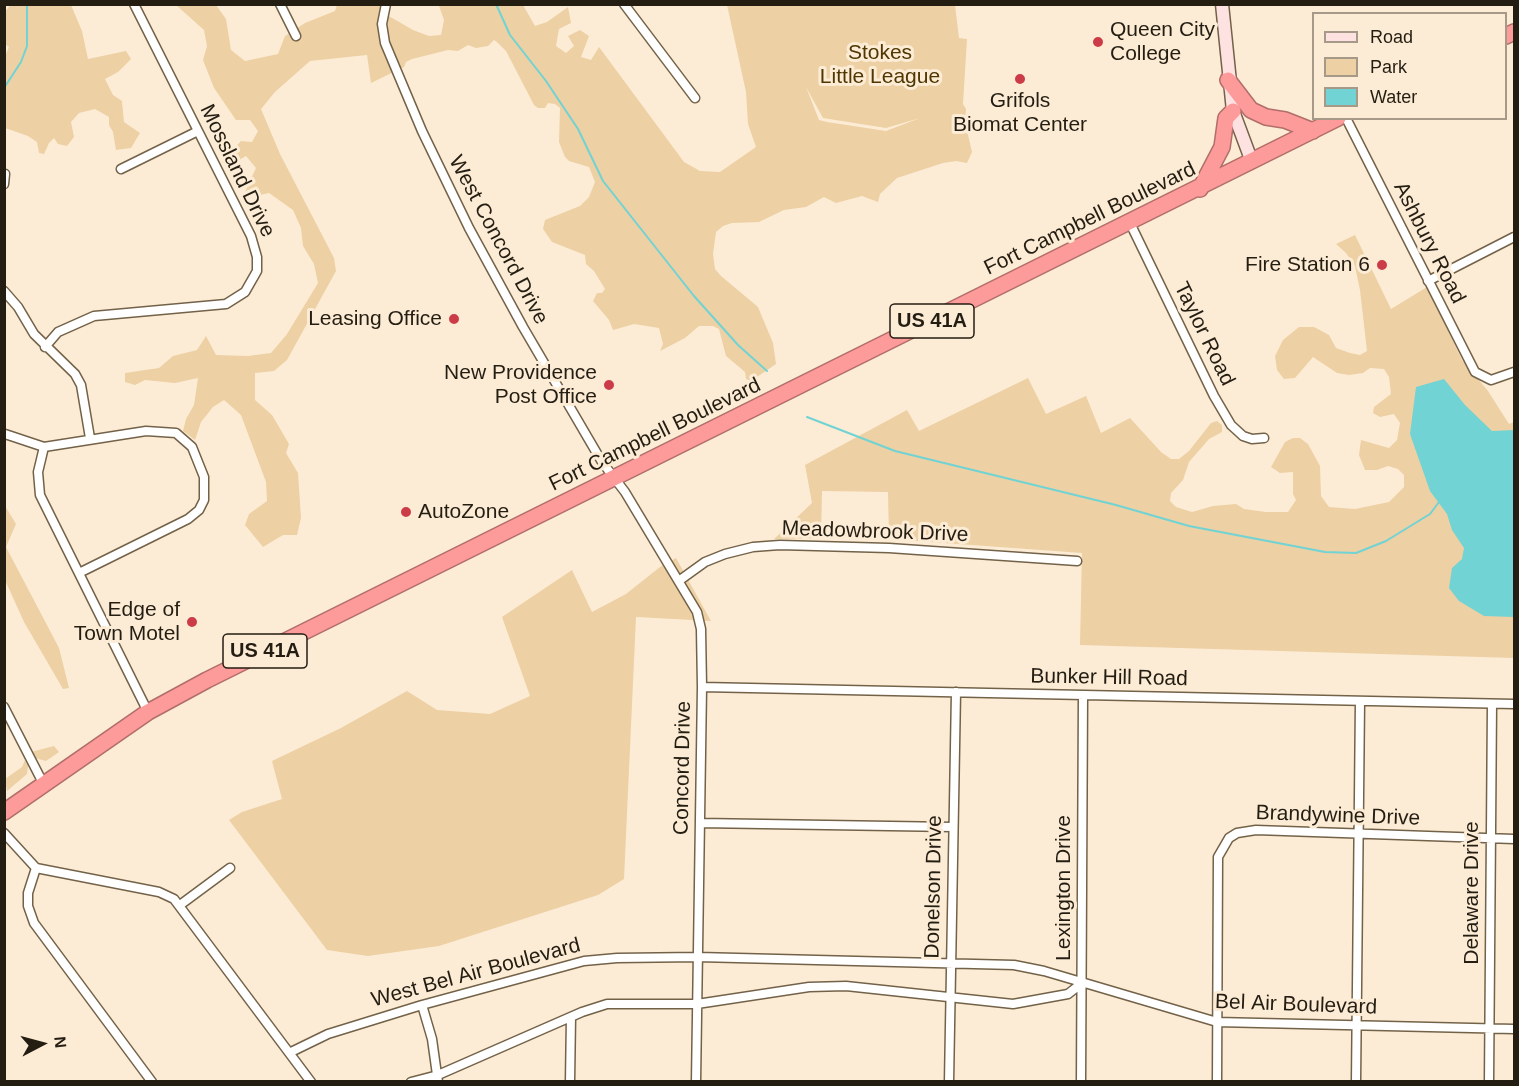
<!DOCTYPE html>
<style>
body{margin:0}
#map{position:relative;width:1519px;height:1086px;overflow:hidden;background:#fcecd5;font-family:Helvetica,sans-serif}
canvas{display:block}
.frame{position:absolute;inset:0;border:6px solid #241d12;pointer-events:none}
.legend{position:absolute;left:1312px;top:12px;width:195px;height:108px;box-sizing:border-box;background:#fcecd5;border:2px solid #a69987;margin:0;padding:8px 10px;list-style:none;font-size:18px;color:#241d12}
.legend li{display:flex;align-items:center;gap:12px;height:30px}
.legend b{width:30px;border:2px solid #a69987}
.north{position:absolute;left:12px;top:1014px;width:60px;height:60px;-webkit-text-stroke:4px #fcecd5;paint-order:stroke;rotate:84deg;font-size:16px;font-weight:700;line-height:24px;text-align:center;color:#241d12}
.north::after{content:'';display:block;margin:auto;width:21px;height:27px;background:#241d12;clip-path:polygon(50% 0,100% 100%,50% 72%,0 100%)}
</style>
<div id="map">
<canvas width="1519" height="1086"></canvas>
<div class="frame"></div>
<ul class="legend">
<li><b style="height:8px;background:#fee1e1"></b>Road</li>
<li><b style="height:16px;background:#edd0a4"></b>Park</li>
<li><b style="height:16px;background:#71d3d3"></b>Water</li>
</ul>
<div class="north">N</div>
</div>
<script>
const context = document.querySelector('canvas').getContext('2d');
context.lineJoin = 'round';
function fill(path, color) { context.fillStyle = color; context.fill(path, 'evenodd'); }
const shape = rows => new Path2D(rows.map(r => 'M' + r).join(''));
function stroke(path, color, width, dash) { context.strokeStyle = color; context.lineWidth = width; context.lineCap = dash ? 'butt' : 'round'; context.setLineDash(dash || []); context.stroke(path); }
function label(font, color, halo, rows, align = 'center') {
  context.font = font + ' Helvetica,sans-serif'; context.lineWidth = 6; context.setLineDash([]); context.textBaseline = 'middle'; context.strokeStyle = halo; context.fillStyle = color; for (const [text, x, y, turn = 0] of rows) {
    context.save(); context.translate(x, y); context.rotate((+turn || 0) * Math.PI / 180); context.textAlign = isNaN(turn) ? turn : align; if (halo) context.strokeText(text, 0, 0); context.fillText(text, 0, 0); context.restore();
  }
}
fill(shape([
 [11,4,71,5,82,31,88,59,126,51,131,59,118,72,105,79,113,95,122,101,124,122,140,133,131,148,116,150,113,132,109,125,109,117,95,109,79,113,71,122,74,137,67,146,58,144,54,138,49,143,44,154,39,153,37,142,28,136,5,128,5,56,9,47,5,44,5,12],
 [176,5,216,5,226,19,231,50,245,61,278,54,285,36,305,23,335,11,337,5,381,5,380,11,413,30,429,36,441,35,444,20,439,6,431,5,523,5,535,26,547,22,568,7,571,23,559,29,556,46,566,53,574,46,568,36,580,30,589,36,581,57,591,60,599,47,684,162,700,171,720,172,756,147,748,124,746,92,727,5,955,5,959,38,967,39,963,104,966,109,965,122,972,152,967,163,956,161,943,163,897,178,880,194,878,202,862,196,836,203,824,197,806,207,784,210,759,222,732,223,723,226,716,232,713,254,715,269,721,276,758,307,773,343,776,364,751,381,746,379,745,372,726,356,719,329,713,326,699,326,685,338,660,351,663,344,659,328,634,324,613,330,609,320,593,301,597,293,602,293,605,289,594,271,586,264,585,255,552,242,543,229,545,220,580,206,589,197,595,182,589,167,569,161,565,157,559,142,560,108,555,104,548,103,545,108,538,108,534,105,506,51,497,42,494,40,488,46,476,48,468,45,458,51,448,50,412,59,406,62,404,67,371,83,367,55,310,61,275,92,261,109,280,154,334,258,336,271,287,360,274,371,255,373,255,400,272,415,289,444,286,453,298,473,301,518,297,535,283,535,263,547,245,525,249,514,267,501,266,482,241,415,224,400,213,407,201,422,195,440,183,431,186,419,194,405,198,378,175,383,145,380,135,385,125,382,125,373,159,368,173,356,197,350,206,336,216,355,248,356,271,353,287,334,318,283,314,264,303,246,301,228,293,210,269,193,255,196,245,192,256,168,246,156,227,167,222,162,241,141,252,142,258,131,250,120,236,120,214,88,203,60,207,46,204,30],
 [806,87,823,118,886,128,920,118,886,131,827,122,819,120],
 [1355,235,1391,309,1427,287,1462,360,1488,391,1509,424,1514,422,1514,658,1080,645,1082,553,889,539,888,492,822,491,821,538,774,539,812,503,805,465,907,410,919,431,1028,378,1046,414,1086,396,1101,433,1130,418,1161,452,1171,459,1179,459,1189,451,1211,423,1217,421,1222,425,1222,432,1209,439,1189,462,1183,480,1171,493,1170,501,1176,507,1192,512,1213,506,1236,504,1244,509,1266,512,1288,512,1296,500,1293,494,1293,472,1280,473,1271,467,1285,442,1293,438,1300,438,1308,444,1320,466,1321,496,1329,507,1355,509,1389,502,1404,487,1404,475,1398,469,1388,466,1377,470,1365,470,1359,455,1361,440,1389,448,1397,440,1400,423,1394,414,1380,417,1373,413,1374,407,1391,394,1389,377,1384,369,1370,368,1363,373,1349,375,1337,373,1313,357,1295,378,1284,379,1277,370,1275,356,1283,340,1299,327,1314,327,1329,335,1336,348,1350,353,1360,355,1367,351,1360,290,1355,266,1346,253,1336,244],
 [4,504,16,524,6,547,59,648,69,688,63,689,24,622,5,580],
 [676,558,711,621,636,617,624,879,598,895,439,946,368,956,327,950,229,820,242,812,282,799,272,761,341,728,407,691,437,710,490,714,530,696,502,617,572,570,592,612,626,594,660,567],
 [54,746,59,752,46,761,35,758,31,752],
 [25,760,28,766,27,774,7,791,5,779,22,767]
]), '#edd0a4');
fill(shape([
 [1444,379,1465,405,1492,431,1514,430,1514,617,1484,616,1459,601,1449,588,1452,568,1462,559,1464,548,1452,530,1447,514,1430,491,1410,434,1416,387]
]), '#71d3d3');
stroke(shape([
 [496,4,510,35,546,81,578,129,603,181,694,296,738,345,767,371],
 [4,88,21,62,27,46,27,4],
 [807,417,895,451,1116,505,1189,526,1325,552,1356,553,1386,541,1430,514,1439,502]
]), '#71d3d3', 2);
const street = shape([
 [280,4,296,36],
 [386,4,382,24,385,43,422,131,469,228,523,327,602,462,625,492,697,612,701,629,702,687,696,1082],
 [624,4,695,98],
 [1346,118,1475,372,1491,380,1514,372],
 [121,169,198,131],
 [4,184,5,174],
 [1130,223,1214,396,1231,425,1243,436,1252,439,1264,438],
 [1428,281,1514,237],
 [4,291,18,307,34,334,75,374,81,385,90,438],
 [45,347,58,332,94,316,226,304,245,292,257,271,257,257,251,236,134,4],
 [5,434,44,447],
 [44,447,146,431,176,433,192,447,204,477,204,500,199,510,188,519,79,573],
 [44,447,38,472,40,495,148,712],
 [680,580,705,562,725,554,753,547,780,545,889,548,1077,561],
 [702,687,1514,704],
 [4,707,43,783],
 [700,823,953,827],
 [4,833,36,868,159,892,174,899,311,1082],
 [36,868,28,893,28,906,34,923,152,1082],
 [180,905,230,868],
 [422,1005,432,1039,438,1082],
 [291,1052,328,1034,422,1005,584,961,617,958,698,957,1014,965,1044,971,1217,1022,1514,1029],
 [411,1082,438,1075,582,1012,607,1004,697,1004,809,987,846,986,1013,1004,1068,994,1082,983],
 [570,1082,571,1017],
 [949,1082,956,692],
 [1081,1082,1083,695],
 [1217,1082,1218,857,1229,838,1237,833,1256,830,1514,839],
 [1356,1082,1360,701],
 [1489,1082,1492,704]
]);
const secondary = shape([
 [1222,4,1233,111,1252,162]
]);
const highway = shape([
 [1506,36,1514,32],
 [1228,80,1251,110,1266,117,1285,120,1313,131],
 [1200,189,1222,147,1226,118,1233,111],
 [4,812,148,712,207,680,1338,118]
]);
stroke(street, '#736248', 11);
stroke(secondary, '#736248', 15);
stroke(highway, '#b16e6a', 18);
stroke(street, '#fff', 8);
stroke(secondary, '#fee1e1', 12);
stroke(highway, '#fd9a9a', 15);
for (const [x, y, r, color] of [
 [1098,42,6,"#cc3c48"],
 [1020,79,6,"#cc3c48"],
 [1382,265,6,"#cc3c48"],
 [454,319,6,"#cc3c48"],
 [609,385,6,"#cc3c48"],
 [406,512,6,"#cc3c48"],
 [192,622,6,"#cc3c48"]
]) { const dot = new Path2D(); dot.arc(x, y, r, 0, 2 * Math.PI); context.fillStyle = color; context.fill(dot); stroke(dot, '#fcecd5', 2); }
for (const [x, y, w] of [
 [932,321,84],
 [265,651,84]
]) { const box = new Path2D(); box.roundRect(x - w / 2, y - 17, w, 34, 4.5); context.fillStyle = '#fcecd5'; context.fill(box); stroke(box, '#241d12', 1.5); }
label('bold 20px', '#241d12', null, [
 ["US 41A",932,321],
 ["US 41A",265,651]
]);
label('21px', '#241d12', '#fcecd5', [
 ["Queen City",1110,30,"left"],
 ["College",1110,54,"left"],
 ["Grifols",1020,101,"center"],
 ["Biomat Center",1020,125,"center"],
 ["Fire Station 6",1370,265],
 ["Leasing Office",442,319],
 ["New Providence",597,373],
 ["Post Office",597,397],
 ["AutoZone",418,512,"left"],
 ["Edge of",180,610],
 ["Town Motel",180,634]
], 'right');
label('21px', '#503601', '#fcecd5', [
 ["Stokes",880,53],
 ["Little League",880,77]
]);
label('21px', '#241d12', '#fcecd5', [
 ["Mossland Drive",237,171,64],
 ["Fort Campbell Boulevard",1090,219,-26],
 ["West Concord Drive",498,240,62],
 ["Ashbury Road",1429,243,63],
 ["Taylor Road",1204,334,64],
 ["Fort Campbell Boulevard",655,435,-26],
 ["Meadowbrook Drive",875,532,2],
 ["Bunker Hill Road",1109,678,1],
 ["Concord Drive",683,768,-89],
 ["Brandywine Drive",1338,816,2],
 ["Donelson Drive",934,887,-89],
 ["Lexington Drive",1064,888,-90],
 ["Delaware Drive",1472,893,-90],
 ["West Bel Air Boulevard",476,973,-15],
 ["Bel Air Boulevard",1296,1005,2]
]);
</script>
